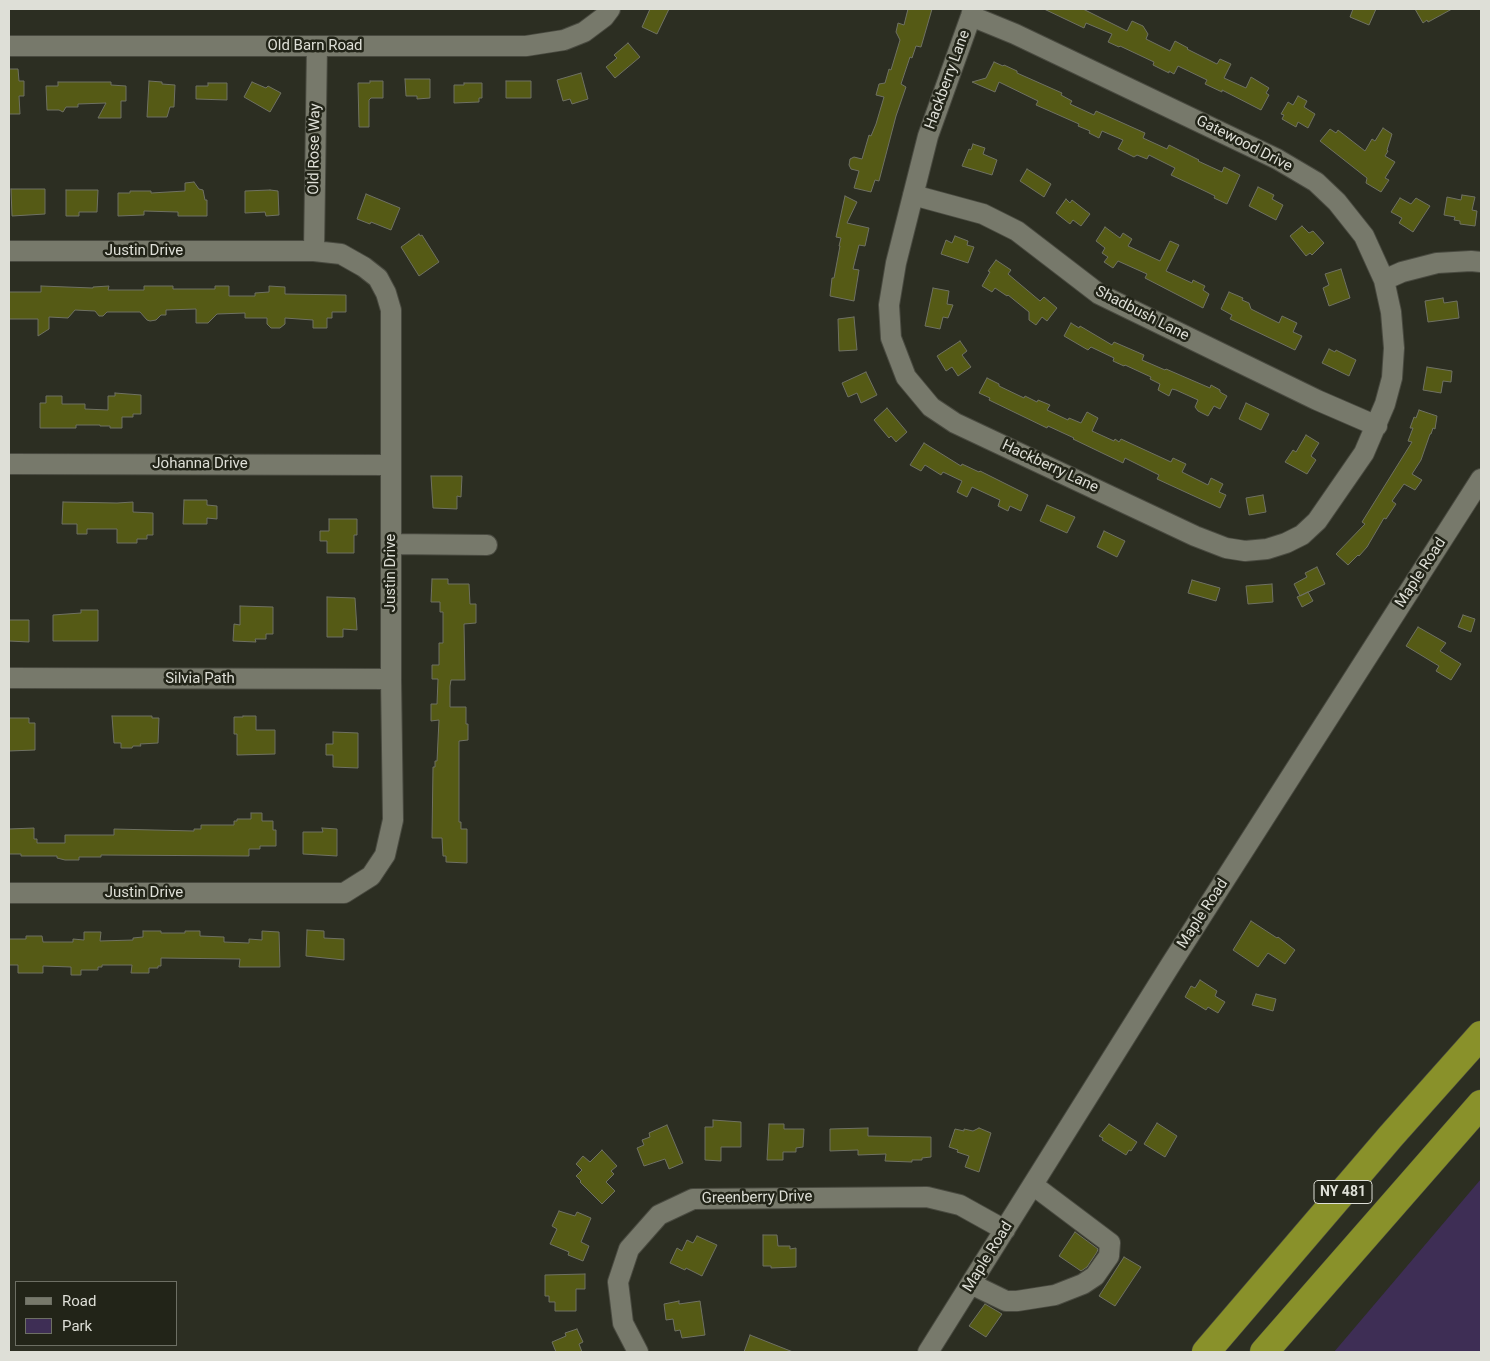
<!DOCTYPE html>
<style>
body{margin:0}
#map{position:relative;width:1490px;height:1361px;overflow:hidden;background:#2c2e22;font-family:Roboto,sans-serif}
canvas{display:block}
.frame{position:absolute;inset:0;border:10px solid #dedfd7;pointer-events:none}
.legend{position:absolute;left:15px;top:1281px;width:162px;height:65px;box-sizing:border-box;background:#222418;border:1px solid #6d6f64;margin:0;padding:6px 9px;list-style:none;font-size:15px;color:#dedfd7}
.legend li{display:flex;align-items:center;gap:10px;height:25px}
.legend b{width:25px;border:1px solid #6d6f64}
</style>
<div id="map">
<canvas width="1490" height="1361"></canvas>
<div class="frame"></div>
<ul class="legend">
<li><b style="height:6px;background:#77796b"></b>Road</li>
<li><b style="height:14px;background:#3e2e55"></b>Park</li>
</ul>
</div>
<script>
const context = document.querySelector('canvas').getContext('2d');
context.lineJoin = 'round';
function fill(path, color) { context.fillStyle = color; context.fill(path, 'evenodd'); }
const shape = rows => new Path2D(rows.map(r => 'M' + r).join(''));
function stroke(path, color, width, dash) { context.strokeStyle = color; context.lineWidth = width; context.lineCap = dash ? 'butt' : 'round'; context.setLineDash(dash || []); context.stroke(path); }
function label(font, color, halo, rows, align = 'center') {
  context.font = font + ' Roboto,sans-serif'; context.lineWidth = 5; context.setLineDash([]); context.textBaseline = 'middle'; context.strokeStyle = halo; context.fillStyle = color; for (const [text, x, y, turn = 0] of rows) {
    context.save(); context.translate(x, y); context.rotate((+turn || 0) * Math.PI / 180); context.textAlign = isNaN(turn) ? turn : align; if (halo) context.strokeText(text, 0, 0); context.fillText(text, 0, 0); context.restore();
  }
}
fill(shape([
 [1481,1179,1481,1352,1334,1352]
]), '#3e2e55');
const building = shape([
 [650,9,669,9,657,34,642,27,650,9],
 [908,9,932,9,921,47,916,46,912,58,910,57,901,84,906,87,896,116,879,181,875,180,871,192,854,188,859,171,851,169,849,165,850,159,854,157,862,159,869,135,871,136,876,124,884,97,876,95,879,84,885,83,889,69,891,70,900,40,896,32,898,23,904,25,908,9],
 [1044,9,1083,9,1127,31,1132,21,1143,26,1148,34,1146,39,1170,51,1175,41,1188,48,1187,49,1217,64,1220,59,1231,64,1224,78,1246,88,1251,77,1269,88,1266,93,1269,95,1261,110,1222,90,1222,92,1205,84,1207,80,1178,66,1174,74,1169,71,1169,73,1153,65,1154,62,1120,46,1119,47,1108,42,1112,34,1086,23,1084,28,1044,9],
 [1353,9,1376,9,1369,25,1350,17,1353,9],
 [1415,9,1452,9,1430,21,1428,22,1427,20,1423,23,1415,9],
 [628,43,640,57,615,78,606,67,617,58,614,55,628,43],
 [994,62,1003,66,1004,65,1017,71,1017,73,1062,93,1061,95,1072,101,1070,104,1094,115,1096,111,1145,133,1143,138,1167,149,1169,145,1199,160,1198,161,1222,172,1224,167,1240,175,1227,204,1214,198,1215,196,1207,192,1171,175,1175,168,1149,155,1147,159,1137,155,1134,157,1118,149,1123,140,1102,131,1099,138,1089,133,1090,131,1078,126,1079,124,1036,105,1038,101,999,82,995,92,972,82,986,78,994,62],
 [9,69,18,69,19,81,24,81,24,96,19,96,20,114,9,114,9,69],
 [581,73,588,99,572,104,570,99,563,101,557,80,581,73],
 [405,79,430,79,430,98,417,99,417,96,406,96,405,79],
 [149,81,162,82,162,84,175,85,174,107,170,107,167,117,147,117,149,81],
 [370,81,383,81,383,98,371,98,369,100,369,127,359,127,358,83,370,83,370,81],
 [506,81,531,81,531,98,506,98,506,81],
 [58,82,111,82,111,85,126,86,126,101,121,101,121,118,98,118,106,103,78,104,78,107,66,107,63,112,59,110,47,110,46,86,58,86,58,82],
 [252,82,266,88,268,86,281,93,270,112,244,97,252,82],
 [208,83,227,83,227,100,196,99,196,86,208,86,208,83],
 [464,83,482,83,482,98,479,98,479,102,454,103,454,85,464,85,464,83],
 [1298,96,1307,101,1304,107,1315,114,1308,128,1298,122,1296,127,1282,119,1284,115,1281,114,1288,102,1293,105,1298,96],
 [1383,128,1392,134,1387,150,1388,151,1385,156,1395,162,1385,178,1389,180,1381,192,1366,183,1367,178,1320,141,1330,129,1336,133,1338,130,1365,151,1372,139,1375,141,1383,128],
 [973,144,985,148,983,154,997,160,992,175,962,166,969,149,971,150,973,144],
 [1027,169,1051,184,1044,197,1020,181,1027,169],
 [194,182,199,189,203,190,205,200,207,200,207,216,178,216,178,212,144,211,144,215,118,216,118,193,130,193,130,191,151,191,151,193,185,191,185,183,194,182],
 [1258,187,1274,195,1272,199,1283,205,1276,220,1249,206,1258,187],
 [11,189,45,189,45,214,12,216,11,189],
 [66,190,98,190,97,212,79,212,79,216,66,216,66,190],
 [270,190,278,191,279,215,266,216,265,212,245,213,245,191,270,190],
 [366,194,400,208,391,230,371,222,370,224,357,219,366,194],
 [1462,195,1475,197,1472,210,1477,211,1475,226,1460,224,1460,221,1454,220,1455,217,1444,215,1447,197,1461,200,1462,195],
 [845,196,857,202,847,223,869,228,865,246,859,245,853,269,859,270,854,301,830,296,832,278,834,278,840,246,839,246,841,238,836,237,845,196],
 [1400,198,1411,204,1416,198,1430,206,1413,232,1399,223,1402,218,1391,212,1400,198],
 [1066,199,1070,203,1072,200,1090,214,1081,226,1073,220,1070,224,1056,213,1066,199],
 [1302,226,1309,233,1313,231,1324,243,1312,255,1310,253,1306,256,1290,236,1302,226],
 [1105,227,1120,238,1123,233,1132,239,1128,246,1160,261,1170,241,1179,245,1166,271,1192,283,1193,280,1205,286,1203,290,1209,294,1203,308,1145,278,1147,274,1118,261,1113,268,1104,262,1108,257,1102,253,1105,248,1096,241,1105,227],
 [419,234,420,236,422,235,439,262,419,276,401,247,419,234],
 [955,236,968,241,967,245,974,247,968,263,941,254,946,240,952,243,955,236],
 [996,260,1011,270,1008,274,1040,301,1044,297,1057,308,1047,321,1042,317,1036,325,1029,320,1029,312,1008,295,1007,296,995,288,992,292,982,286,990,272,988,271,996,260],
 [1341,269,1350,298,1329,306,1323,288,1329,285,1325,274,1341,269],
 [41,286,93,288,93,287,109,286,108,290,144,290,144,286,173,286,173,289,215,289,215,286,229,286,229,296,255,296,255,293,269,292,269,286,285,287,285,294,346,295,346,312,332,312,332,318,327,318,327,328,313,328,313,320,285,318,285,324,280,328,271,328,267,324,267,318,245,318,245,313,217,314,208,323,196,323,196,309,166,310,166,315,161,315,156,320,150,321,147,320,140,312,107,312,103,316,99,316,95,311,75,310,68,318,49,317,49,329,38,336,38,319,9,319,9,292,41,292,41,286],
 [933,288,949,291,947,304,953,305,948,318,943,317,940,329,925,326,933,288],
 [1229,292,1243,298,1242,300,1249,303,1251,309,1279,323,1282,316,1297,323,1293,332,1302,336,1295,350,1230,319,1232,315,1230,314,1221,309,1229,292],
 [1443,298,1444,303,1457,301,1459,318,1428,322,1425,301,1443,298],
 [854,317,857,350,839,351,838,319,854,317],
 [1071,323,1079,328,1080,326,1112,345,1114,342,1144,355,1142,360,1165,370,1166,369,1210,388,1211,385,1220,390,1220,392,1227,396,1220,409,1214,406,1208,416,1198,411,1195,407,1198,400,1176,390,1172,389,1169,396,1158,390,1160,384,1150,379,1151,377,1125,365,1124,366,1113,361,1114,358,1091,347,1088,350,1064,336,1071,323],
 [960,341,967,351,962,355,971,367,958,376,952,367,946,371,937,356,960,341],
 [1329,349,1335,352,1336,350,1356,360,1349,376,1322,363,1329,349],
 [1427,367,1452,371,1451,382,1443,381,1441,393,1423,390,1427,367],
 [866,372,877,395,861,403,857,393,848,397,842,383,866,372],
 [987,378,999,384,999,386,1024,398,1025,396,1037,402,1038,400,1050,405,1047,410,1068,420,1069,418,1081,423,1087,412,1098,418,1092,431,1114,441,1115,439,1119,442,1121,439,1171,462,1173,458,1186,464,1182,472,1208,485,1211,478,1223,484,1219,492,1226,495,1220,508,1157,479,1159,475,1125,458,1123,463,1073,439,1074,438,1048,426,1047,428,989,400,990,398,979,393,987,378],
 [115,393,141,395,141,414,133,414,133,417,122,417,122,428,110,428,110,426,100,426,100,425,76,425,76,428,40,428,40,403,46,403,46,396,62,396,62,404,85,404,85,409,108,410,108,396,115,396,115,393],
 [1246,403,1269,414,1261,430,1239,419,1246,403],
 [887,408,907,432,896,442,891,436,889,438,874,420,887,408],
 [1419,410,1437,416,1435,429,1433,428,1431,434,1430,434,1421,460,1412,474,1422,480,1415,490,1404,484,1392,501,1396,504,1386,519,1384,518,1367,547,1359,556,1358,555,1348,565,1336,554,1365,524,1362,522,1412,442,1408,441,1413,428,1410,428,1414,417,1416,418,1419,410],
 [1306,435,1319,443,1311,456,1316,460,1307,474,1285,462,1293,450,1296,452,1306,435],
 [924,443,961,466,962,464,979,472,980,471,1028,495,1021,511,1010,506,1008,511,998,506,1000,500,972,487,967,497,957,492,962,481,943,472,941,475,925,465,921,471,910,465,924,443],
 [431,476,462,476,461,497,457,496,457,509,433,508,431,476],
 [1263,495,1266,512,1249,515,1246,498,1263,495],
 [184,500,207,500,207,505,217,506,217,519,207,518,207,524,183,524,184,500],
 [63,502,117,503,133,502,133,512,153,513,153,535,147,535,147,539,137,539,137,543,117,543,117,529,87,529,87,534,77,534,77,524,62,524,63,502],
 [1047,505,1075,517,1067,533,1040,521,1047,505],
 [329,519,357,519,357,535,354,535,354,553,327,553,327,541,320,541,320,531,329,531,329,519],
 [1104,531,1125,541,1117,557,1097,547,1104,531],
 [1317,567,1325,584,1300,596,1294,584,1307,577,1305,573,1317,567],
 [432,579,448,579,448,584,469,584,470,604,476,604,476,623,464,624,465,680,451,680,450,686,450,707,466,707,466,724,468,724,468,740,459,741,459,822,461,822,461,829,467,829,467,863,446,862,446,856,443,856,442,838,432,838,433,767,435,767,435,761,437,761,439,720,431,721,431,704,437,704,438,679,432,679,432,665,439,665,439,643,443,643,443,612,440,612,440,602,431,602,432,579],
 [1192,580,1220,588,1216,601,1188,593,1192,580],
 [1272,584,1273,602,1248,604,1246,586,1272,584],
 [1308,592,1313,601,1302,607,1297,597,1308,592],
 [327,597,355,598,357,630,343,629,343,637,327,637,327,597],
 [240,606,273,607,273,634,266,634,266,639,255,639,256,642,233,641,234,624,240,625,240,606],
 [81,610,98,610,98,641,53,641,53,615,81,613,81,610],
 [1463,615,1475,619,1471,632,1458,627,1463,615],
 [9,620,29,620,29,642,9,641,9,620],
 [1418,627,1446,643,1440,651,1461,664,1451,680,1436,671,1439,666,1406,646,1418,627],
 [112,716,152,716,152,718,159,718,158,743,140,744,141,746,133,746,132,748,121,748,121,743,114,743,112,716],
 [243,716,256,716,256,730,275,730,275,754,237,755,237,734,234,734,234,717,243,717,243,716],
 [9,718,29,718,29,723,35,723,35,750,9,751,9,718],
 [333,732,358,733,358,768,333,767,333,755,326,755,326,744,333,744,333,732],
 [251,813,262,813,262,821,273,821,273,830,276,830,276,846,260,846,260,849,249,849,249,856,101,855,101,857,79,857,79,860,65,860,57,858,57,856,21,856,21,854,9,854,9,829,34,828,34,839,37,839,37,843,65,843,65,835,114,835,114,829,194,831,194,829,201,829,201,825,234,825,234,821,237,821,237,819,251,819,251,813],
 [322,828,337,829,337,856,303,854,303,832,323,832,322,828],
 [1251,921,1277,938,1278,937,1295,950,1285,964,1268,953,1258,967,1233,950,1251,921],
 [307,930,324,931,324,938,344,939,344,960,306,956,307,930],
 [143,931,161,931,161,933,185,933,185,931,200,931,200,936,224,937,224,942,249,943,249,939,262,940,262,931,279,932,280,967,239,967,240,959,161,958,161,966,158,966,158,968,149,968,149,973,131,973,132,965,102,965,102,967,98,967,98,970,81,970,81,975,71,975,71,967,43,966,43,973,18,973,18,965,9,965,9,939,26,939,26,936,42,936,43,942,73,942,73,939,84,940,84,932,101,932,100,941,133,940,133,938,143,937,143,931],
 [1200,980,1217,991,1215,996,1225,1002,1218,1013,1208,1007,1206,1010,1185,997,1191,986,1195,988,1200,980],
 [1256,994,1276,999,1273,1011,1252,1005,1256,994],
 [713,1120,741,1122,741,1147,721,1147,721,1161,705,1160,705,1127,713,1127,713,1120],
 [1157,1123,1177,1136,1165,1157,1144,1144,1157,1123],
 [769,1124,784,1124,784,1129,804,1129,803,1147,796,1148,796,1152,783,1152,783,1160,767,1160,769,1124],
 [1109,1124,1137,1142,1131,1151,1129,1150,1126,1155,1102,1140,1103,1138,1099,1136,1109,1124],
 [667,1125,683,1163,669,1169,665,1159,644,1166,637,1148,644,1145,642,1140,650,1137,649,1133,667,1125],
 [868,1128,868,1136,931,1137,931,1157,922,1158,922,1160,912,1160,912,1162,885,1161,886,1154,858,1155,858,1150,830,1151,830,1129,868,1128],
 [979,1128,991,1133,979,1172,965,1167,969,1156,957,1152,958,1150,949,1147,955,1129,964,1131,964,1129,973,1131,979,1128],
 [602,1150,617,1166,611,1171,614,1174,606,1182,615,1191,602,1204,580,1182,581,1181,576,1176,582,1170,576,1164,583,1156,590,1162,602,1150],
 [559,1211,575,1216,577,1212,591,1218,581,1242,589,1246,583,1261,568,1255,569,1252,550,1244,557,1229,552,1226,559,1211],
 [1075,1232,1098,1249,1097,1252,1087,1267,1081,1271,1059,1256,1075,1232],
 [763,1235,777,1235,778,1246,790,1246,790,1249,796,1248,796,1267,771,1268,771,1266,763,1266,763,1235],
 [697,1236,717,1245,702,1276,686,1268,685,1270,670,1263,677,1248,682,1251,687,1240,693,1243,697,1236],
 [1124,1257,1141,1267,1115,1306,1099,1296,1124,1257],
 [585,1274,585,1289,576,1289,576,1311,555,1311,555,1302,549,1302,549,1296,545,1296,545,1275,585,1274],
 [679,1301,679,1304,700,1301,705,1335,682,1338,680,1330,675,1331,673,1319,666,1320,664,1304,679,1301],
 [985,1304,1002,1314,986,1337,969,1326,985,1304],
 [577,1329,583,1342,579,1344,582,1352,556,1352,552,1342,566,1336,565,1333,577,1329],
 [750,1335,793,1352,744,1352,750,1335]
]);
fill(building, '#555a15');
stroke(building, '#6f7163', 1);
const minor = shape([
 [971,16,1015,34,1277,159,1316,182,1337,202,1364,236,1384,280,1391,312,1394,348,1392,378,1385,404,1364,453,1317,521,1302,535,1286,543,1267,549,1245,551,1226,548,1195,536,955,423,931,407,906,377,891,338,889,305,896,263,928,136,971,16,973,9],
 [9,46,526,46,564,40,584,32,604,17,610,9],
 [913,195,983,214,1017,231,1099,294,1317,400,1377,426],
 [9,251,314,251,341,254,364,267,378,278,386,293,391,310,391,679,393,820,385,855,371,876,344,893,9,893],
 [314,251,317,46],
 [1384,280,1402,272,1437,263,1471,261,1481,262],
 [9,464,391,465],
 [391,544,487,545],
 [9,678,391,679],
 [971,1284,1006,1301,1017,1301,1055,1295,1083,1284,1095,1276,1109,1256,1110,1243,1033,1185],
 [638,1352,623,1323,618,1282,629,1249,659,1215,693,1199,927,1197,960,1205,1005,1230],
 [928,1352,1171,964,1481,479]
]);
const highway = shape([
 [1206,1352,1391,1136,1481,1035],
 [1264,1352,1481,1104]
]);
stroke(minor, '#494a40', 22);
stroke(highway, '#494a40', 29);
stroke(minor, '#77796b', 20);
stroke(highway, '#89912a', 28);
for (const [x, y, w] of [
 [1343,1192,58]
]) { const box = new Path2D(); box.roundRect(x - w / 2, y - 11.5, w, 23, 4); context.fillStyle = '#222418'; context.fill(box); stroke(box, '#dedfd7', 1); }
label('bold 14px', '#dedfd7', null, [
 ["NY 481",1343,1192]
]);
label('15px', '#dedfd7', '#222418', [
 ["Old Barn Road",315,46],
 ["Hackberry Lane",948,80,-70],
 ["Gatewood Drive",1244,144,27],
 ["Old Rose Way",315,149,-89],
 ["Justin Drive",144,251],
 ["Shadbush Lane",1142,314,27],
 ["Johanna Drive",200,464],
 ["Hackberry Lane",1050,467,25],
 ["Justin Drive",391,573,-90],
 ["Maple Road",1421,573,-57],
 ["Silvia Path",200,679],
 ["Justin Drive",144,893],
 ["Maple Road",1203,914,-57],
 ["Greenberry Drive",757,1198,-1],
 ["Maple Road",988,1257,-58]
]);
</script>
